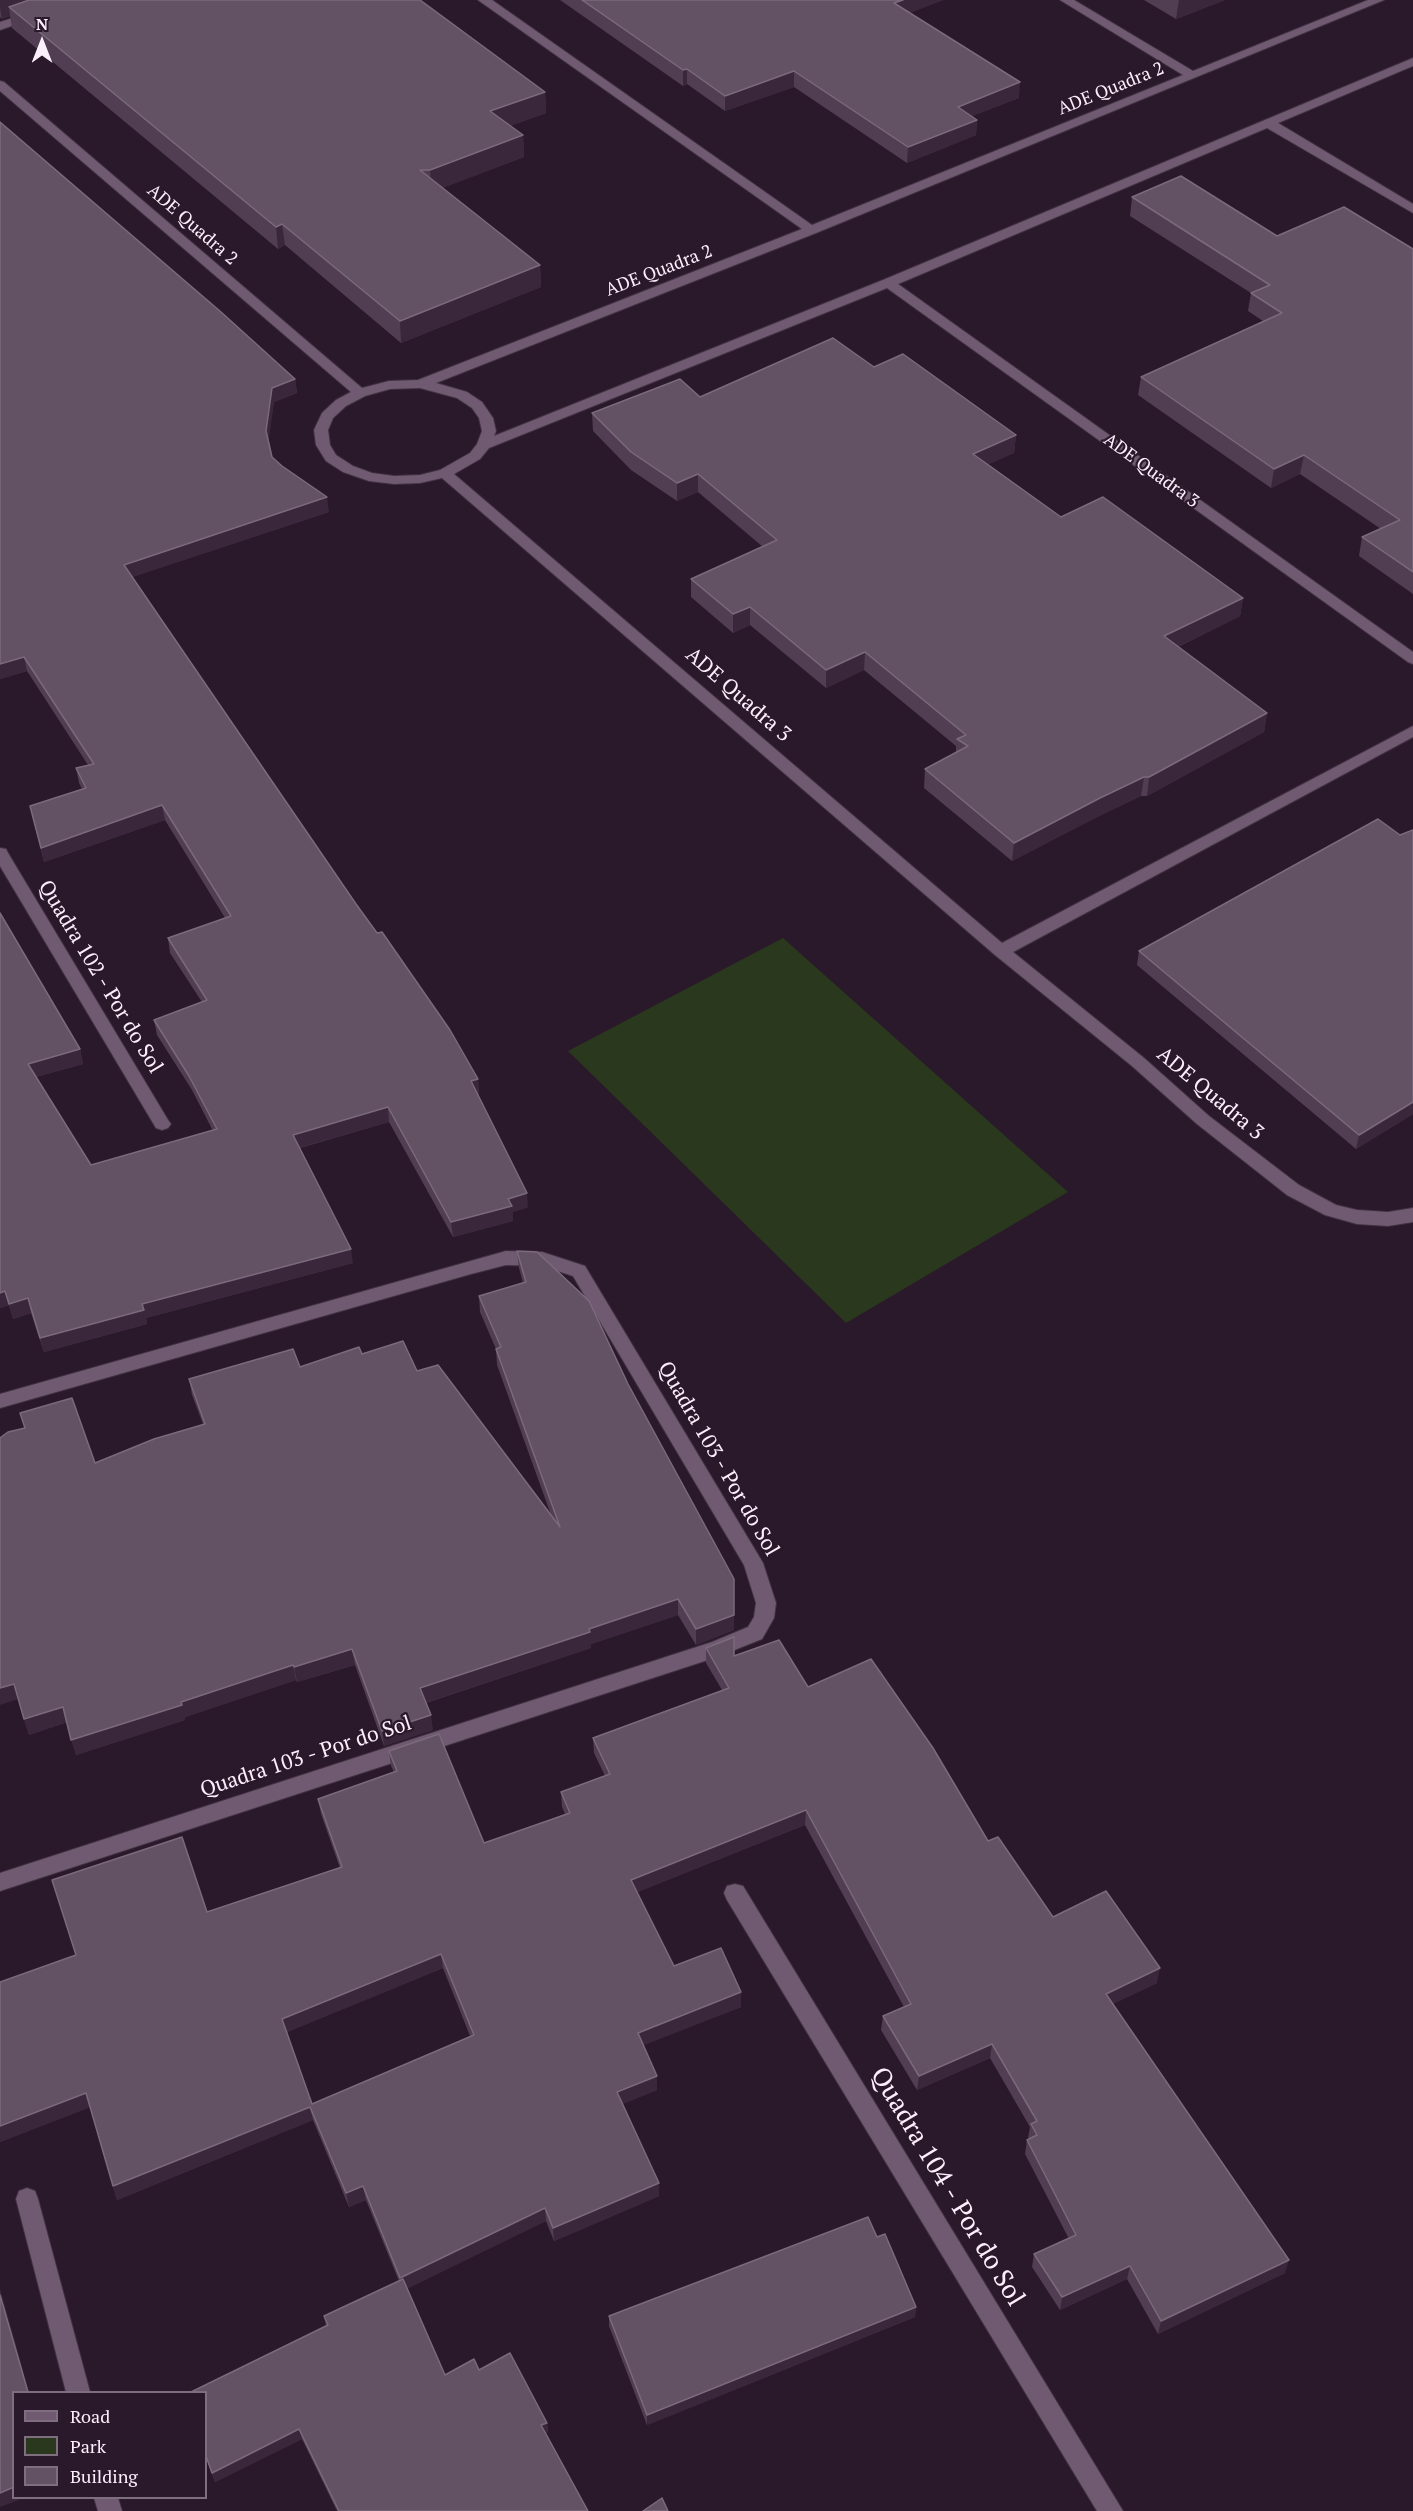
<!DOCTYPE html>
<style>
body{margin:0}
#map{position:relative;width:1413px;height:2511px;overflow:hidden;background:#2a182b;font-family:"PT Serif",serif}
canvas{display:block}
.legend{position:absolute;left:12px;top:2391px;width:195px;height:108px;box-sizing:border-box;background:#2a182b;border:2px solid #7e6e7f;margin:0;padding:8px 10px;list-style:none;font-size:18px;color:#fceffc}
.legend li{display:flex;align-items:center;gap:12px;height:30px}
.legend b{width:30px;border:2px solid #7e6e7f}
.north{position:absolute;left:12px;top:12px;width:60px;height:60px;-webkit-text-stroke:4px #2a182b;paint-order:stroke;rotate:0deg;font-size:16px;font-weight:700;line-height:24px;text-align:center;color:#fceffc}
.north::after{content:'';display:block;margin:auto;width:21px;height:27px;background:#fceffc;clip-path:polygon(50% 0,100% 100%,50% 72%,0 100%)}
</style>
<div id="map">
<canvas width="1413" height="2511"></canvas>
<ul class="legend">
<li><b style="height:8px;background:#705a71"></b>Road</li>
<li><b style="height:16px;background:#2a381d"></b>Park</li>
<li><b style="height:16px;background:#635164"></b>Building</li>
</ul>
<div class="north">N</div>
</div>
<script>
const context = document.querySelector('canvas').getContext('2d');
context.lineJoin = 'round';
function fill(path, color) { context.fillStyle = color; context.fill(path, 'evenodd'); }
const shape = rows => new Path2D(rows.map(r => 'M' + r).join(''));
function stroke(path, color, width, dash) { context.strokeStyle = color; context.lineWidth = width; context.lineCap = dash ? 'butt' : 'round'; context.setLineDash(dash || []); context.stroke(path); }
function label(font, color, halo, rows, align = 'center') {
  context.font = font + ' "PT Serif",serif'; context.lineWidth = 4.5; context.setLineDash([]); context.textBaseline = 'middle'; context.strokeStyle = halo; context.fillStyle = color; for (const [text, x, y, turn = 0] of rows) {
    context.save(); context.translate(x, y); context.rotate((+turn || 0) * Math.PI / 180); context.textAlign = isNaN(turn) ? turn : align; if (halo) context.strokeText(text, 0, 0); context.fillText(text, 0, 0); context.restore();
  }
}
fill(shape([
 [783,938,1068,1192,846,1323,568,1051]
]), '#2a381d');
const minor = shape([
 [69,0,87,0,0,30,0,22,69,0],
 [478,0,492,0,812,225,1183,75,1060,0,1074,0,1193,71,1368,0,1384,0,816,233,436,383,467,392,482,402,493,418,496,431,494,436,883,280,1413,58,1413,66,1278,123,1413,204,1413,213,1267,128,898,284,1413,652,1413,664,1408,662,887,288,489,448,480,459,454,474,1002,943,1413,726,1413,737,1013,952,1144,1058,1209,1116,1299,1185,1336,1205,1357,1210,1388,1212,1413,1208,1413,1222,1388,1226,1357,1224,1325,1215,1287,1195,1197,1124,1132,1066,995,955,442,478,420,483,394,484,369,481,343,472,326,461,316,445,314,430,322,413,336,400,351,392,0,91,0,81,4,82,362,388,389,381,418,380,802,229,478,0],
 [420,388,457,398,472,408,479,418,482,431,477,444,470,453,440,470,420,475,394,476,372,473,353,466,336,455,330,445,328,430,333,418,346,406,365,396,390,389,420,388],
 [0,848,6,849,8,853,168,1120,171,1124,168,1128,162,1130,156,1128,0,866,0,848],
 [506,1251,542,1252,585,1266,763,1563,776,1603,774,1618,762,1639,717,1657,0,1891,0,1873,712,1642,748,1627,754,1617,756,1603,744,1565,573,1276,542,1266,506,1265,471,1274,0,1408,0,1394,506,1251],
 [735,1884,743,1886,1123,2511,1097,2511,727,1900,724,1893,727,1886,735,1884],
 [27,2188,35,2191,38,2199,90,2392,66,2392,16,2199,19,2191,27,2188],
 [94,2498,118,2498,122,2511,98,2511,94,2498]
]);
stroke(minor, '#413242', 2);
fill(minor, '#705a71');
fill(shape([
 [0,0,545,92,546,113,510,126,523,135,524,157,442,188,540,265,541,287,401,343,285,245,278,249,12,28,10,16,2,19,0,17],
 [560,0,943,0,909,13,1019,98,972,116,977,120,976,135,907,163,794,87,725,111,687,84,683,86],
 [1144,0,1225,0,1176,19],
 [0,122,295,379,297,393,274,402,268,440,272,457,329,512,132,577,356,904,478,1079,479,1094,478,1094,528,1207,513,1212,513,1221,453,1237,389,1122,300,1148,353,1263,146,1318,147,1324,44,1352,31,1313,13,1319,9,1305,0,1308,0,913,80,1049,83,1064,36,1077,91,1165,213,1131,192,1090,157,1035,154,1020,202,1002,170,953,168,938,225,918,165,820,44,862,30,806,82,789,79,783,76,768,88,765,27,671,0,679],
 [1132,197,1277,236,1413,249,1413,594,1359,556,1362,537,1381,529,1300,474,1271,488,1138,395,1141,377,1263,321,1248,311,1251,293,1130,216],
 [874,367,1016,435,1014,453,988,464,1061,517,1243,598,1240,616,1178,647,1267,713,1264,732,1147,796,1141,796,1097,817,1012,861,924,788,925,769,956,753,956,746,864,670,826,688,750,625,733,633,691,597,691,579,763,547,698,492,677,501,631,470,593,431,592,413,700,397],
 [1400,835,1413,1114,1356,1149,1137,965,1139,951],
 [517,1251,734,1630,696,1645,678,1615,591,1644,591,1648,426,1703,433,1730,384,1746,355,1665,297,1682,296,1680,185,1717,185,1720,76,1755,67,1722,29,1735,18,1699,95,1463,203,1424,192,1395,189,1379,300,1367,362,1354,417,1371,551,1515,497,1365,496,1349,480,1312,479,1296,523,1283,519,1268],
 [706,1648,734,1656,808,1687,988,1841,1053,1917,1157,1983,1112,2004,1285,2273,1158,2334,1127,2279,1060,2310,1032,2267,1034,2254,1069,2239,1025,2154,1027,2140,1029,2139,1028,2138,1030,2127,990,2058,917,2090,881,2030,883,2016,904,2007,805,1825,637,1892,674,1966,741,1992,741,2007,643,2045,657,2090,622,2104,659,2196,554,2241,546,2221,407,2288,445,2375,479,2370,547,2423,548,2432,546,2433,588,2511,337,2511,302,2439,215,2482,206,2458,206,2392,326,2326,324,2316,399,2281,366,2200,349,2207,313,2120,117,2200,90,2107,0,2142,0,1982,207,1912,340,1868,321,1814,318,1799,394,1772,391,1766,389,1751,484,1843,565,1814,562,1807,561,1792,605,1776,594,1753,593,1738,722,1690,706,1663],
 [443,1968,470,2036,312,2104,287,2032],
 [877,2237,916,2307,915,2317,647,2425,609,2326,609,2316]
]), '#513e52');
fill(shape([
 [0,0,62,0,9,7,10,16,2,19,0,8],
 [903,0,943,0,893,19,894,3],
 [1179,0,1225,0,1176,19],
 [687,69,687,84,683,86,683,70],
 [794,71,794,87,725,111,725,96],
 [1020,82,1019,98,957,122,958,107],
 [545,92,546,113,491,133,490,111],
 [977,120,976,135,907,163,908,147],
 [523,135,524,157,432,192,430,170],
 [282,224,285,245,278,249,276,227],
 [540,265,541,287,401,343,400,321],
 [295,379,297,393,274,402,268,445,266,431,272,388],
 [1016,435,1014,453,972,472,973,454],
 [1304,455,1300,474,1271,488,1274,469],
 [698,474,698,492,677,501,677,483],
 [327,497,329,512,126,579,124,565],
 [1243,598,1240,616,1161,655,1164,636],
 [750,607,750,625,733,633,733,614],
 [865,652,864,670,826,688,826,670],
 [24,657,27,671,0,679,0,664],
 [1267,713,1264,732,1147,796,1149,777],
 [1144,777,1141,796,1097,817,1012,861,1014,843,1100,798],
 [162,805,165,820,44,862,41,848],
 [80,1049,83,1064,32,1078,28,1064],
 [478,1079,479,1094,472,1096,471,1081],
 [1413,1102,1413,1114,1356,1149,1359,1135],
 [388,1107,389,1122,295,1149,293,1135],
 [527,1193,528,1207,513,1212,513,1221,453,1237,451,1222,508,1199],
 [351,1249,353,1263,146,1318,147,1324,44,1352,40,1338,142,1304],
 [5,1291,9,1305,0,1308,0,1293],
 [28,1298,31,1313,13,1319,9,1304],
 [678,1599,678,1615,591,1644,591,1648,422,1704,420,1688,589,1629],
 [734,1615,734,1630,696,1645,696,1629],
 [352,1649,355,1665,297,1682,294,1667],
 [293,1665,296,1680,185,1717,185,1720,76,1755,71,1740],
 [14,1684,19,1699,0,1705,0,1688],
 [63,1707,67,1722,29,1735,24,1719],
 [431,1715,433,1730,384,1746,382,1731],
 [806,1810,805,1825,631,1895,631,1880],
 [441,1954,443,1968,285,2033,282,2019],
 [1160,1968,1157,1983,1103,2009,1106,1994],
 [741,1992,741,2007,639,2047,638,2033],
 [992,2044,990,2058,917,2090,919,2076],
 [657,2076,657,2090,617,2106,617,2092],
 [86,2093,91,2107,0,2142,0,2126],
 [310,2107,313,2120,117,2200,113,2186],
 [659,2183,659,2196,554,2241,553,2228],
 [363,2186,366,2200,349,2207,346,2193],
 [545,2208,546,2221,403,2291,400,2278],
 [1289,2260,1285,2273,1158,2334,1161,2321],
 [1130,2266,1127,2279,1060,2310,1062,2297],
 [0,2288,29,2392,28,2392,0,2295],
 [916,2307,915,2317,647,2425,647,2415],
 [547,2423,548,2432,543,2435,541,2425],
 [299,2429,302,2439,215,2482,212,2473],
 [14,2487,14,2498,24,2498,0,2507,0,2493]
]), '#3a273b');
const building = shape([
 [29,0,420,0,545,92,490,111,523,135,430,170,420,170,540,265,400,321,282,224,276,227,9,7,29,0],
 [582,0,903,0,894,3,1020,82,958,107,977,120,908,147,794,71,725,96,687,69,683,70,582,0],
 [0,122,221,312,295,379,272,388,266,431,272,457,282,466,327,497,124,565,356,904,377,933,382,932,450,1030,478,1079,471,1081,527,1193,508,1199,512,1206,451,1222,388,1107,293,1135,351,1249,142,1304,144,1310,40,1338,28,1298,9,1304,5,1291,0,1293,0,913,80,1049,28,1064,91,1165,217,1129,189,1076,154,1020,207,1000,168,938,231,916,162,805,41,848,30,806,86,788,76,768,94,764,24,657,0,664,0,122],
 [1181,176,1277,236,1344,207,1413,249,1413,572,1362,537,1400,520,1304,455,1274,469,1141,377,1282,313,1251,293,1270,285,1132,197,1181,176],
 [833,338,874,367,903,354,1016,435,973,454,1061,517,1103,497,1243,598,1164,636,1267,713,1149,777,1144,777,1100,798,1014,843,925,769,968,746,957,739,966,735,865,652,826,670,750,607,733,614,691,579,777,540,698,474,677,483,631,452,592,413,680,379,700,397,833,338],
 [1378,819,1400,835,1413,830,1413,1102,1359,1135,1139,951,1378,819],
 [517,1251,537,1252,589,1301,628,1384,734,1579,734,1615,696,1629,678,1599,589,1629,590,1632,420,1688,431,1715,382,1731,352,1649,294,1667,293,1665,181,1702,182,1705,71,1740,63,1707,24,1719,14,1684,0,1688,0,1438,8,1432,25,1428,20,1413,72,1398,95,1463,154,1439,205,1424,189,1379,293,1349,300,1367,359,1347,362,1354,403,1341,417,1371,438,1365,560,1527,496,1349,501,1347,479,1296,526,1282,517,1251],
 [734,1637,734,1656,779,1640,808,1687,871,1659,933,1748,988,1841,998,1837,1053,1917,1106,1891,1160,1968,1106,1994,1289,2260,1161,2321,1130,2266,1062,2297,1034,2254,1076,2235,1027,2140,1037,2135,1031,2124,1037,2121,992,2044,919,2076,883,2016,911,2004,806,1810,631,1880,674,1966,721,1948,741,1992,638,2033,657,2076,617,2092,659,2183,553,2228,545,2208,400,2278,363,2186,346,2193,310,2107,113,2186,86,2093,0,2126,0,1982,76,1955,52,1880,182,1837,207,1912,342,1867,318,1799,397,1771,389,1751,439,1734,484,1843,570,1813,561,1792,610,1774,593,1738,729,1688,706,1648,734,1637],
 [441,1954,474,2035,312,2104,282,2019,441,1954],
 [868,2217,877,2237,885,2234,916,2307,647,2415,609,2316,868,2217],
 [403,2279,445,2375,474,2359,479,2370,510,2353,547,2423,541,2425,588,2511,339,2511,299,2429,212,2473,206,2456,206,2392,191,2392,328,2325,324,2316,403,2279],
 [0,2295,28,2392,14,2392,14,2487,0,2493,0,2295],
 [662,2498,668,2511,643,2511,662,2498]
]);
fill(building, '#635164');
stroke(building, '#7b6a7c', 1.5);
label('18px', '#fceffc', '#2a182b', [
 ["ADE Quadra 2",1111,89,-22],
 ["ADE Quadra 2",192,225,41],
 ["ADE Quadra 2",659,271,-21],
 ["ADE Quadra 3",1151,471,36]
]);
label('21px', '#fceffc', '#2a182b', [
 ["ADE Quadra 3",738,695,41],
 ["Quadra 102 - Por do Sol",100,977,59],
 ["ADE Quadra 3",1210,1094,40],
 ["Quadra 103 - Por do Sol",718,1459,60],
 ["Quadra 103 - Por do Sol",306,1757,-18]
]);
label('26px', '#fceffc', '#2a182b', [
 ["Quadra 104 - Por do Sol",947,2187,59]
]);
</script>
